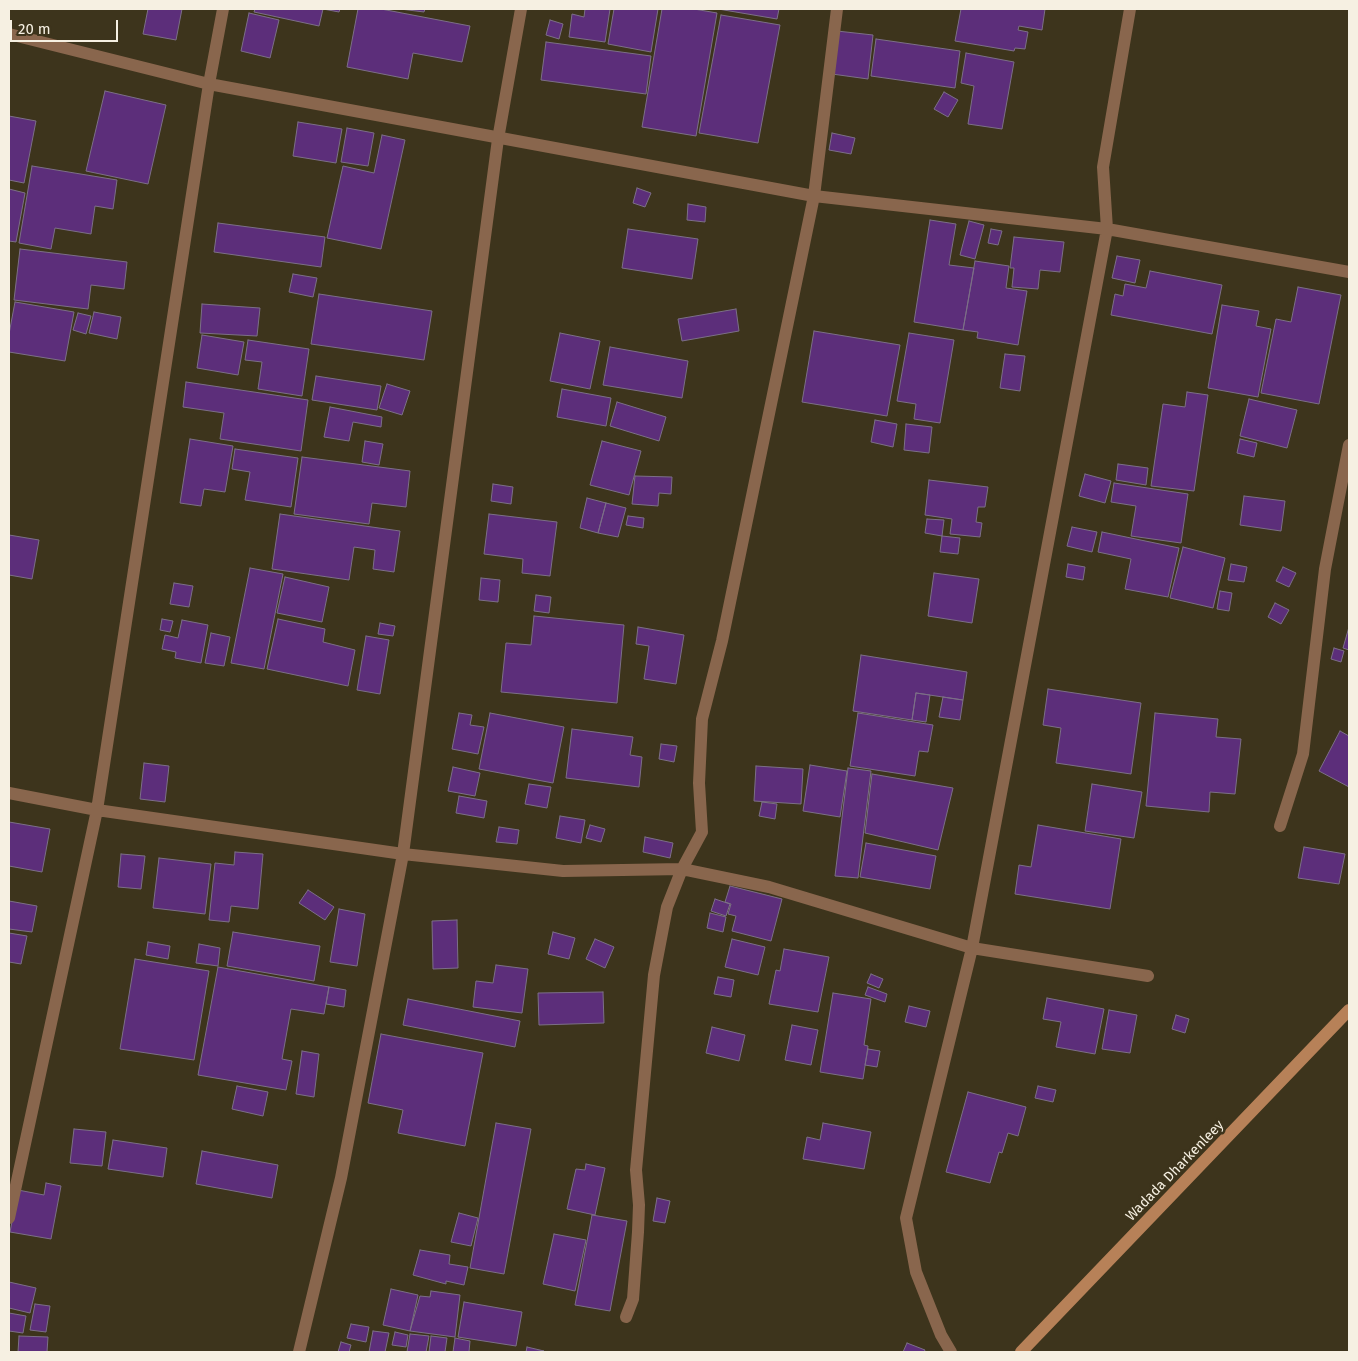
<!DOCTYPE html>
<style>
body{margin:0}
#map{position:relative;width:1358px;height:1361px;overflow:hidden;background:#3d341c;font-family:"Fira Sans",sans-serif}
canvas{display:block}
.frame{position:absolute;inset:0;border:10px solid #f6f0e2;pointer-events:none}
.scale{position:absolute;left:10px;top:20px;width:108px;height:22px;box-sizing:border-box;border:2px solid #f6f0e2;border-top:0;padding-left:6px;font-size:15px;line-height:18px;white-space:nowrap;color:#f6f0e2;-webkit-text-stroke:4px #3d341c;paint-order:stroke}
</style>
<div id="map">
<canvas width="1358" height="1361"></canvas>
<div class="frame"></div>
<div class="scale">20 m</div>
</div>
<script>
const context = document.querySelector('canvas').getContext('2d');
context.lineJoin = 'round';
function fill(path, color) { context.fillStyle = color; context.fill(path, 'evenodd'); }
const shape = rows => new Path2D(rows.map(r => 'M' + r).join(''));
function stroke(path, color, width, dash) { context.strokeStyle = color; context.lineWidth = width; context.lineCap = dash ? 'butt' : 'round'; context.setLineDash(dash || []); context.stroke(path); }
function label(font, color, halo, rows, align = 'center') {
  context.font = font + ' "Fira Sans",sans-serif'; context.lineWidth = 5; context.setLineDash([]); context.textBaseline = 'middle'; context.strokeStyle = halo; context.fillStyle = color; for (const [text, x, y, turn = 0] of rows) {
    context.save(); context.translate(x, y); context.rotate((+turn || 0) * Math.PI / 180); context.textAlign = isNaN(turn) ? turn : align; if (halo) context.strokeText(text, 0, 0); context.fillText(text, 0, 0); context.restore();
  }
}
const building = shape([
 [148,9,182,9,176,40,143,34,148,9],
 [255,9,340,9,339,12,323,9,319,26,254,12,255,9],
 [358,9,381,9,470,26,462,62,413,53,408,79,347,67,358,9],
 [400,9,425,9,424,12,400,9],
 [585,9,610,9,605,42,569,37,572,14,584,17,585,9],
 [614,9,658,9,651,52,608,44,614,9],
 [662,9,694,9,717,13,696,136,642,127,662,9],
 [718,9,779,9,777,19,718,9],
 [961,9,1045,9,1042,30,1019,26,1018,30,1028,32,1025,49,1015,48,1014,51,955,41,961,9],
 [249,13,279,20,270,58,241,51,249,13],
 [721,15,780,25,758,143,699,133,721,15],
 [550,20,563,24,559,39,546,35,550,20],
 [837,31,873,35,868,79,832,74,837,31],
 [876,39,960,51,955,88,871,76,876,39],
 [546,42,651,56,646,94,541,80,546,42],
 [966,53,1014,62,1002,129,968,124,974,86,961,83,966,53],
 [105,91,166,105,148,184,86,171,105,91],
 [944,92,958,100,948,117,934,109,944,92],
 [9,116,36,121,24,183,9,180,9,116],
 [298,122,342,129,336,163,293,156,298,122],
 [347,128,374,133,368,166,341,162,347,128],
 [832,133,855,138,851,154,829,150,832,133],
 [382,135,405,140,381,249,327,238,343,166,374,173,382,135],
 [32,166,117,180,113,209,95,206,91,234,55,228,51,249,19,243,32,166],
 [637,188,651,193,645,207,633,203,637,188],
 [9,189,25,193,16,242,9,241,9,189],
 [688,204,706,207,705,222,687,220,688,204],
 [930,220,956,224,949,265,974,268,963,330,914,322,930,220],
 [969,221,984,225,975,259,960,255,969,221],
 [218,223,325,237,321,267,214,252,218,223],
 [628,229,698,239,692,279,622,268,628,229],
 [991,229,1002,231,998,245,988,243,991,229],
 [1014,237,1064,242,1060,272,1040,270,1038,289,1012,287,1014,268,1010,268,1014,237],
 [20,249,127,262,124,289,91,285,88,309,14,300,20,249],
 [1117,256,1140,260,1135,283,1112,278,1117,256],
 [975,261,1009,266,1006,288,1027,291,1018,345,977,338,978,332,963,330,975,261],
 [1150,271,1222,285,1212,334,1111,315,1115,294,1123,296,1125,284,1146,288,1150,271],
 [293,274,317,278,313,297,289,292,293,274],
 [1298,287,1341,295,1319,404,1261,393,1276,319,1291,322,1298,287],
 [319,294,432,311,424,360,311,344,319,294],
 [15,302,74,312,65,361,9,352,9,334,15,302],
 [202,304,260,308,257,336,200,333,202,304],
 [1222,305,1259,311,1256,326,1271,329,1258,397,1208,388,1222,305],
 [736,309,739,331,682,341,678,319,736,309],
 [94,312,121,317,117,339,89,333,94,312],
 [78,313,91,316,86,334,73,330,78,313],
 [814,331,900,345,887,416,802,402,814,331],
 [560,333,600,341,590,389,550,381,560,333],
 [909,333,954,340,940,423,914,419,916,404,897,401,909,333],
 [202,335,244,342,238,375,197,368,202,335],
 [248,340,309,349,302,396,258,389,262,362,245,360,248,340],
 [610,347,688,361,682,398,603,385,610,347],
 [1005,354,1025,356,1020,391,1000,388,1005,354],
 [316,376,381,386,377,410,312,400,316,376],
 [186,382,308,400,301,451,220,439,224,413,183,407,186,382],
 [387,384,410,391,402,415,379,408,387,384],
 [562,389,611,398,606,426,557,417,562,389],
 [1187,392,1208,395,1194,491,1151,486,1163,404,1185,407,1187,392],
 [1249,399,1297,410,1287,448,1240,436,1249,399],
 [617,402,666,417,659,441,610,426,617,402],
 [330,407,382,417,381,427,353,422,349,441,324,437,330,407],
 [875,420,897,424,893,447,871,442,875,420],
 [906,424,932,427,929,453,904,450,906,424],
 [190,439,233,446,225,492,204,489,201,506,180,503,190,439],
 [1240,439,1257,443,1254,457,1237,453,1240,439],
 [365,441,383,444,379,465,362,462,365,441],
 [602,441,641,451,629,495,590,485,602,441],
 [235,449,298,458,291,507,245,500,250,472,232,469,235,449],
 [302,457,410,471,406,507,372,503,369,524,294,514,302,457],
 [1118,464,1148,468,1146,485,1116,480,1118,464],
 [1085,474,1111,481,1105,503,1079,496,1085,474],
 [635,476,672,477,671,494,659,493,658,506,632,504,635,476],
 [929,480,988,487,985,507,978,507,976,522,982,523,980,537,950,534,952,519,925,515,929,480],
 [1114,483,1188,494,1181,543,1131,536,1136,506,1111,502,1114,483],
 [493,484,513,487,511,504,491,501,493,484],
 [1244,496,1285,501,1281,531,1240,525,1244,496],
 [587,498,606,503,598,533,580,528,587,498],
 [606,503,626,508,618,537,598,533,606,503],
 [280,514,400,531,394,572,373,569,375,550,354,547,349,580,272,569,280,514],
 [489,514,557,522,550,576,522,573,523,559,484,554,489,514],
 [628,516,644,518,643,528,626,525,628,516],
 [927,519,944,520,942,536,925,533,927,519],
 [1072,527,1097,532,1092,552,1067,546,1072,527],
 [1102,532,1179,548,1168,597,1125,589,1131,559,1098,552,1102,532],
 [9,535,39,540,32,579,9,575,9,535],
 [942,536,960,538,958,554,940,552,942,536],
 [1183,547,1225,558,1213,608,1170,598,1183,547],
 [1068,564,1085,567,1083,580,1066,577,1068,564],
 [1231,564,1247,567,1244,582,1228,580,1231,564],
 [1283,567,1296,573,1289,587,1276,581,1283,567],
 [250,568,283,574,264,669,231,663,250,568],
 [934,573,979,579,972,623,928,616,934,573],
 [285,577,329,587,322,622,277,613,285,577],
 [481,578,500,580,498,602,479,600,481,578],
 [174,583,193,586,189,607,170,604,174,583],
 [1220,591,1232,593,1229,611,1217,609,1220,591],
 [536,595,551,597,549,613,534,611,536,595],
 [1275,603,1289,610,1281,624,1268,617,1275,603],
 [534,616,624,625,617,703,501,692,506,643,531,645,534,616],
 [162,619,173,621,170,632,160,630,162,619],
 [278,619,325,629,323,642,355,650,348,686,267,669,278,619],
 [182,620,208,625,201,663,175,658,176,652,162,649,165,635,178,638,182,620],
 [380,623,395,626,393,636,378,634,380,623],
 [638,627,684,635,676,684,644,679,649,646,636,644,638,627],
 [1349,627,1349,650,1343,648,1349,627],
 [211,633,230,637,224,666,205,663,211,633],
 [366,636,389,640,380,694,357,690,366,636],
 [1334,648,1344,651,1341,662,1331,659,1334,648],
 [861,655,967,672,963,700,916,693,912,720,853,711,861,655],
 [1048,689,1141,703,1131,774,1056,763,1061,728,1043,725,1048,689],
 [916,693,930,695,926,722,912,720,916,693],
 [943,697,963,700,960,720,939,717,943,697],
 [459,713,472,715,470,725,484,727,478,754,452,749,459,713],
 [490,713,564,727,553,783,479,769,490,713],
 [858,713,933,725,928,752,919,751,915,776,850,766,858,713],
 [1155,713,1218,719,1216,737,1241,739,1235,794,1210,792,1209,812,1146,806,1155,713],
 [572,729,633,737,630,755,642,757,639,787,566,778,572,729],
 [1340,731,1349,736,1349,787,1319,771,1340,731],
 [661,744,677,746,674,762,659,759,661,744],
 [144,763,169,766,165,802,140,799,144,763],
 [810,765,847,771,840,817,803,811,810,765],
 [756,766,803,769,801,804,754,801,756,766],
 [453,767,480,773,475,796,448,791,453,767],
 [848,768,871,771,858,878,835,876,848,768],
 [872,774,953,788,938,850,865,833,872,774],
 [529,784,551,787,547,808,525,804,529,784],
 [1092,784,1142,792,1134,838,1085,831,1092,784],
 [459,796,487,801,484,818,456,813,459,796],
 [762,802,777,804,775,819,759,816,762,802],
 [560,816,585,820,581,843,556,838,560,816],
 [9,822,50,829,42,872,9,866,9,822],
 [590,825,605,829,601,842,586,838,590,825],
 [1038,825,1121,839,1110,909,1015,894,1019,865,1031,867,1038,825],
 [499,827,519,830,517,844,496,842,499,827],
 [645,837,673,843,670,858,643,852,645,837],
 [866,843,936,856,930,889,860,877,866,843],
 [1304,847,1345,854,1339,884,1298,878,1304,847],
 [235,852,263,854,258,909,231,906,229,922,209,920,215,863,234,865,235,852],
 [121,854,145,856,141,889,118,887,121,854],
 [159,858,211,864,205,914,153,908,159,858],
 [730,886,782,899,771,941,732,931,736,916,728,914,731,904,725,902,730,886],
 [308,890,334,907,325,920,299,903,308,890],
 [715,899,730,904,726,916,711,911,715,899],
 [9,901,37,906,32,932,9,929,9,901],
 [339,909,365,914,357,966,330,962,339,909],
 [710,913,726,917,723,932,707,928,710,913],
 [457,920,458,968,433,969,432,921,457,920],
 [233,932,320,946,314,981,227,966,233,932],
 [553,932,575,938,569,959,548,954,553,932],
 [9,933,27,936,21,964,9,962,9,933],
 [595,939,614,947,605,968,586,959,595,939],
 [732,939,765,947,758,975,725,967,732,939],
 [148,942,170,946,168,959,146,955,148,942],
 [199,944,220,948,218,966,196,963,199,944],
 [784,949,829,957,818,1012,769,1004,776,970,780,971,784,949],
 [135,959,209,971,194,1060,120,1049,135,959],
 [496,965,528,969,522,1013,473,1007,476,981,493,983,496,965],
 [218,967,329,987,324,1014,291,1009,282,1059,292,1061,286,1090,198,1075,218,967],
 [871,974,883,979,879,988,867,983,871,974],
 [718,977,734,980,731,997,714,994,718,977],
 [329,987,346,990,344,1007,326,1004,329,987],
 [868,987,887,994,885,1002,865,995,868,987],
 [603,992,604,1023,539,1025,538,993,603,992],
 [833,993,871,999,864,1045,868,1046,863,1079,820,1072,833,993],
 [1047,998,1104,1009,1095,1054,1056,1047,1061,1022,1043,1019,1047,998],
 [408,999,520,1021,515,1047,403,1025,408,999],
 [909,1006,930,1011,926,1027,905,1022,909,1006],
 [1109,1010,1137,1015,1130,1053,1102,1049,1109,1010],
 [1176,1015,1189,1019,1185,1033,1172,1029,1176,1015],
 [792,1025,818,1030,811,1065,785,1060,792,1025],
 [712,1027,745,1035,739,1061,706,1053,712,1027],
 [381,1034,483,1053,465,1146,398,1133,403,1110,368,1103,381,1034],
 [868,1049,880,1051,877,1067,865,1065,868,1049],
 [302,1051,319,1054,314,1097,296,1094,302,1051],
 [237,1086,268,1092,263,1116,232,1109,237,1086],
 [1038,1086,1056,1090,1053,1102,1035,1098,1038,1086],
 [968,1092,1026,1107,1018,1136,1008,1133,1002,1153,999,1152,990,1183,946,1172,968,1092],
 [496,1123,531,1129,504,1274,470,1268,496,1123],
 [823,1123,871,1132,864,1169,803,1159,807,1137,820,1140,823,1123],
 [74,1129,106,1132,102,1166,70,1163,74,1129],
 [113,1140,167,1148,163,1177,108,1169,113,1140],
 [202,1151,278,1165,272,1198,196,1184,202,1151],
 [586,1164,605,1168,595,1215,567,1209,576,1169,585,1170,586,1164],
 [46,1183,61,1186,51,1239,10,1232,18,1190,44,1195,46,1183],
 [657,1198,670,1201,665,1223,653,1221,657,1198],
 [459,1213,478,1218,471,1246,451,1242,459,1213],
 [592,1215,627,1221,610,1311,575,1305,592,1215],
 [554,1234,586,1240,575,1291,543,1284,554,1234],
 [420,1250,450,1255,449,1264,468,1267,464,1285,446,1281,446,1284,413,1275,420,1250],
 [9,1282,36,1288,30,1313,9,1308,9,1282],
 [391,1289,418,1295,410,1331,383,1325,391,1289],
 [431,1291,460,1295,455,1337,410,1331,420,1296,430,1297,431,1291],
 [464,1302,522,1312,516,1346,458,1337,464,1302],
 [35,1304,50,1306,46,1332,30,1330,35,1304],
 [9,1313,26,1316,23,1333,9,1331,9,1313],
 [351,1324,369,1327,366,1342,347,1338,351,1324],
 [373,1331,389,1333,385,1352,369,1352,373,1331],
 [395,1332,408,1335,406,1347,392,1345,395,1332],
 [410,1334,429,1336,426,1352,407,1352,410,1334],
 [19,1336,48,1337,47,1352,18,1352,19,1336],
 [431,1336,447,1338,445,1352,429,1352,431,1336],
 [455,1338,470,1341,469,1352,453,1352,455,1338],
 [341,1342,351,1345,349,1352,338,1352,341,1342],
 [907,1343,925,1350,924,1352,903,1352,907,1343],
 [527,1347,544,1351,526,1352,527,1347]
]);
fill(building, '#5c2e7a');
stroke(building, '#7c6f87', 1);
stroke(shape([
 [9,34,209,84,814,196,1107,229,1349,272],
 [9,793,97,810,403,854,563,871,682,869,769,887,972,948,1148,976],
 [1280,826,1303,754,1325,569,1349,445],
 [9,1218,97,810,209,84,223,9],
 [626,1317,633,1299,638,1232,639,1205,636,1170,654,975,667,907,682,869,702,832,699,783,702,719,722,641,814,196,837,9],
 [299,1352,341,1178,403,854,498,139,521,9],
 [951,1352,941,1335,916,1272,906,1218,972,948,1107,229,1103,167,1130,9]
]), '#89664d', 12);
stroke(shape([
 [1021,1352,1349,1010]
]), '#b78158', 12);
label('14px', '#f6f0e2', '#3d341c', [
 ["Wadada Dharkenleey",1175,1171,-46]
]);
</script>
